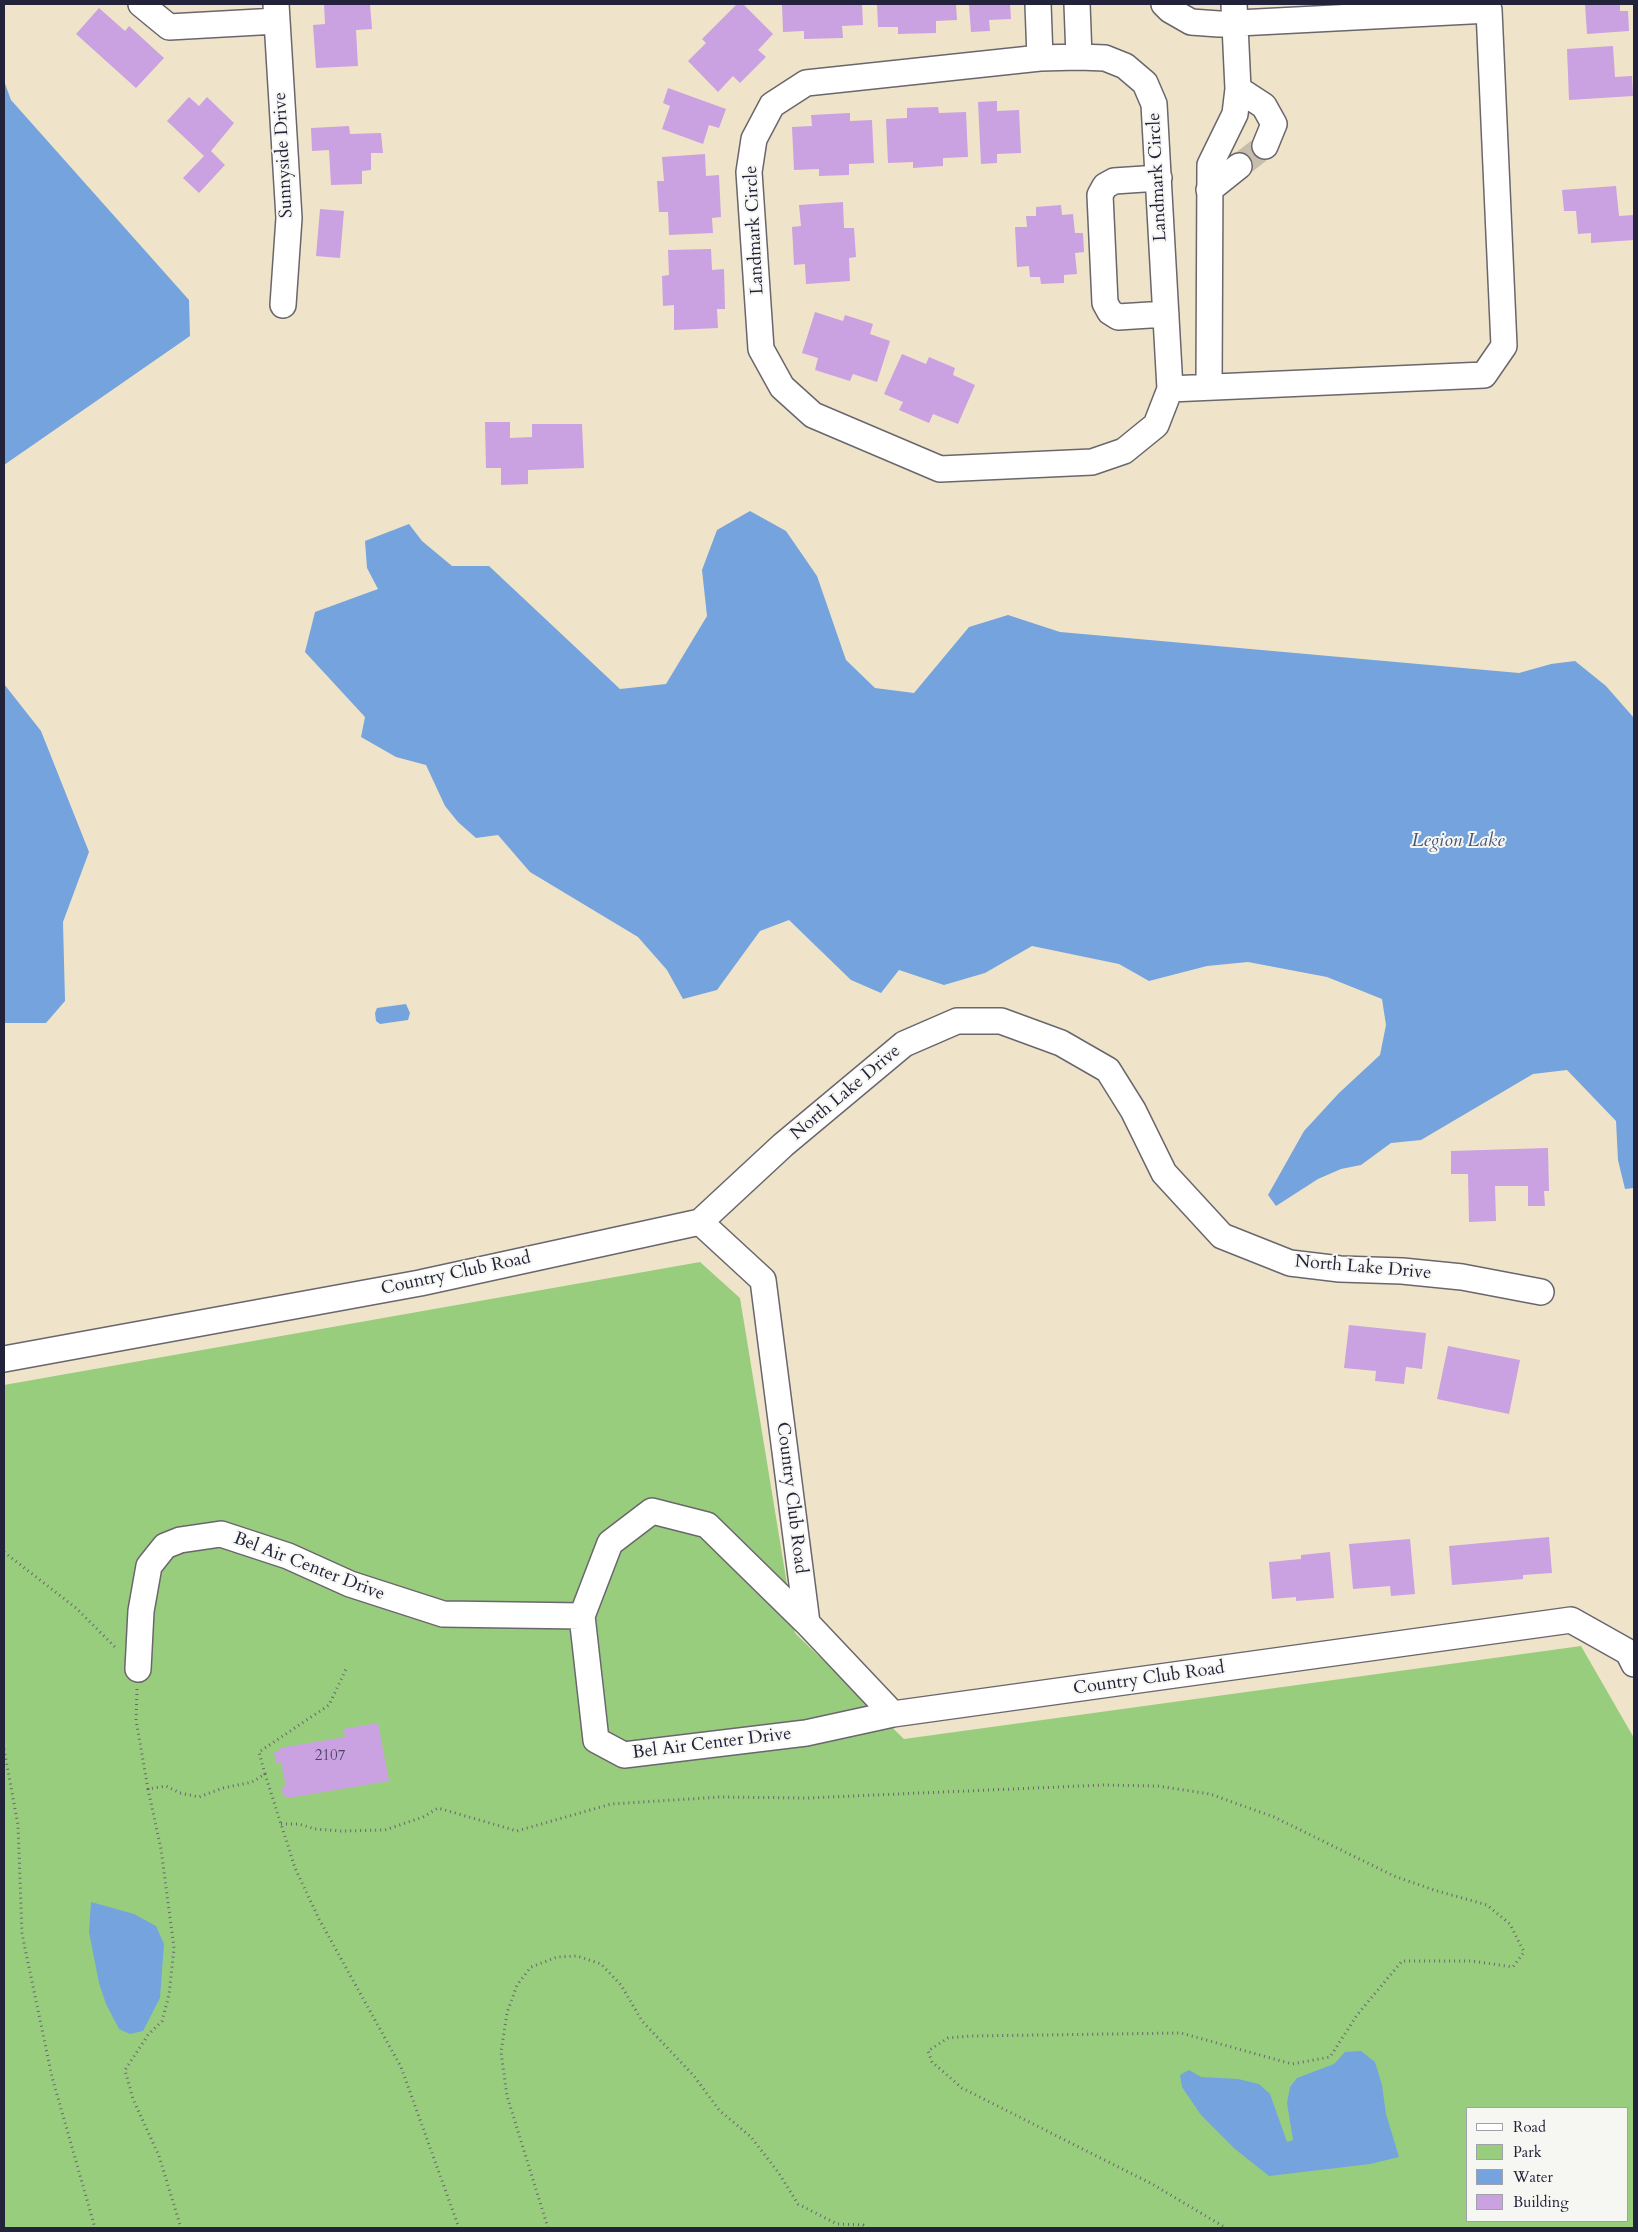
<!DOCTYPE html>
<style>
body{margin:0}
#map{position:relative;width:1638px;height:2232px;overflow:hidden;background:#efe4c9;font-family:Cardo,serif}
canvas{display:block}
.frame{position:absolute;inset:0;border:5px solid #22223b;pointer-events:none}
.legend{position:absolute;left:1466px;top:2107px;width:162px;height:115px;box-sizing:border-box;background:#f6f6f2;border:1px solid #a1a1a9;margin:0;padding:6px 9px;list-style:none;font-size:15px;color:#22223b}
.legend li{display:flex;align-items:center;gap:10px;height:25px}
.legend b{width:25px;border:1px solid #a1a1a9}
</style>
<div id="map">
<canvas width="1638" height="2232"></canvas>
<div class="frame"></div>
<ul class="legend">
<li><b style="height:6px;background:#fff"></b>Road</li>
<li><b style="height:14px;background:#99cd7e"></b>Park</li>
<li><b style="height:14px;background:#74a3dd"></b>Water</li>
<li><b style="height:14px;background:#caa1e1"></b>Building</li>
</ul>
</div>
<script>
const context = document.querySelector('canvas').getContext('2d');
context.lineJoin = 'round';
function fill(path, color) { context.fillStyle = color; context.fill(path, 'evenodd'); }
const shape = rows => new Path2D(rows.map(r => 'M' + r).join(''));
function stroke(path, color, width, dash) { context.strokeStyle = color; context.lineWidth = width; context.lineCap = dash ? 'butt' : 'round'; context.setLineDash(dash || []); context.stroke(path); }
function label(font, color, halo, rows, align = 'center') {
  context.font = font + ' Cardo,serif'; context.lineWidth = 4; context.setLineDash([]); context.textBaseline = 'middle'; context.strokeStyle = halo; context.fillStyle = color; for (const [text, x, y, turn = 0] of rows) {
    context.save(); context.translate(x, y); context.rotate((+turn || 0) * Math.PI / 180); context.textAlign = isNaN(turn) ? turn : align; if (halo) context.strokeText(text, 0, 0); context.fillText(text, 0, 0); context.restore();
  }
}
fill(shape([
 [700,1262,740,1298,795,1633,904,1739,1581,1646,1634,1738,1634,2228,4,2228,4,1385],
 [1467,2108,1627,2108,1627,2221,1467,2221]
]), '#99cd7e');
fill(shape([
 [4,81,11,100,189,300,190,336,4,465],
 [750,511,786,531,817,576,846,660,875,688,914,693,969,627,1008,615,1060,632,1519,673,1551,664,1575,661,1606,686,1634,718,1634,1188,1625,1189,1618,1160,1616,1121,1567,1070,1533,1074,1421,1140,1391,1143,1361,1165,1341,1169,1318,1179,1276,1206,1268,1195,1304,1131,1339,1093,1380,1055,1386,1025,1382,999,1327,977,1248,962,1207,966,1149,981,1119,964,1032,946,985,973,944,985,899,970,881,993,851,980,789,920,760,931,717,990,683,999,667,970,638,937,530,872,498,835,476,838,458,822,445,806,426,765,396,757,361,737,365,717,305,652,315,612,378,589,367,568,365,541,409,524,422,541,452,566,489,566,620,689,666,684,707,616,702,570,717,530],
 [4,684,41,731,89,852,63,922,65,1001,46,1023,4,1023],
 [406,1004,410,1013,408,1020,380,1024,376,1021,375,1013,377,1008],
 [91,1902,134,1914,156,1926,164,1944,160,1998,143,2031,130,2034,119,2029,106,2004,99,1983,89,1932],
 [1361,2051,1375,2062,1382,2085,1386,2114,1399,2157,1370,2164,1269,2176,1235,2149,1201,2115,1182,2087,1180,2075,1189,2070,1201,2077,1238,2079,1259,2084,1270,2094,1287,2142,1293,2140,1287,2103,1290,2087,1297,2078,1334,2064,1345,2052]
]), '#74a3dd');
fill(shape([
 [324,4,370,4,372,29,356,30,358,66,316,68,313,25,325,24],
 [737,4,743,4,773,34,758,50,766,57,740,83,733,76,718,92,688,61,706,43,702,39],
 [782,4,862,4,863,25,842,26,843,38,804,39,804,31,783,32],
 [877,4,956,4,957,20,936,21,936,33,898,34,898,27,878,27],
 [969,4,1010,4,1011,19,989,20,990,31,971,32],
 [1585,4,1620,4,1620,11,1628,11,1629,31,1587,34],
 [99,8,125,31,129,26,164,58,136,88,76,34],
 [1613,46,1615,77,1632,76,1633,96,1569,100,1567,49],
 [668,88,726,109,719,128,709,125,703,144,662,129,670,106,663,103],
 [189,97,199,106,207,97,234,123,211,151,225,165,199,193,183,178,204,156,167,121],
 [997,101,997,111,1019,110,1021,153,997,154,997,163,981,164,978,102],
 [938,107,939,113,966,112,968,157,943,158,943,166,913,168,913,162,888,163,886,119,907,118,907,108],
 [850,113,850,121,872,120,874,163,849,164,849,175,819,176,819,169,794,170,792,127,812,126,811,115],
 [349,126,350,134,381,133,383,153,371,153,371,170,362,171,362,184,331,185,329,150,312,151,311,128],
 [705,154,706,176,719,175,721,217,712,218,713,233,669,235,668,212,659,212,657,181,664,181,662,157],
 [1616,186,1619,216,1634,215,1634,240,1591,243,1591,233,1578,234,1576,211,1564,211,1562,190],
 [843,202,844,228,854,228,856,257,849,258,850,281,806,284,805,264,794,265,792,227,801,226,799,205],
 [1061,205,1062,215,1073,214,1075,233,1083,233,1084,252,1075,253,1077,274,1064,275,1064,283,1041,284,1040,277,1030,277,1029,266,1017,267,1015,227,1027,227,1026,216,1036,216,1036,207],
 [320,209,344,211,340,258,316,256],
 [711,249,712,270,724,269,725,309,717,309,718,328,674,330,674,305,663,306,662,276,669,275,668,250],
 [815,312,843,321,845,315,873,324,870,334,890,341,877,382,853,374,850,381,815,370,818,358,802,353],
 [902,354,926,364,929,357,955,368,953,375,975,385,958,424,933,414,929,423,899,410,903,402,884,394],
 [485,422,510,422,510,438,532,437,532,424,582,424,584,468,528,470,528,484,501,485,501,468,486,468],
 [1548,1148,1549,1191,1544,1191,1545,1206,1528,1206,1528,1186,1495,1186,1496,1221,1469,1222,1468,1174,1451,1174,1451,1151],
 [1349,1325,1426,1333,1422,1369,1406,1367,1404,1384,1375,1381,1376,1371,1344,1368],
 [1448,1346,1520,1360,1509,1414,1437,1399],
 [1549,1537,1552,1573,1523,1575,1523,1579,1452,1585,1449,1546],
 [1410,1539,1415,1594,1391,1596,1390,1586,1353,1589,1349,1544],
 [1330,1552,1334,1598,1296,1601,1296,1597,1272,1599,1269,1562,1301,1559,1301,1555],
 [378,1723,389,1781,288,1798,288,1796,283,1797,282,1787,286,1786,281,1762,276,1763,274,1752,279,1751,279,1748,345,1737,343,1729]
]), '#caa1e1');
stroke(shape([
 [1239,166,1265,146]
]), '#c6bdad', 25, [25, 12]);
const minor = shape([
 [141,4,169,27,277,21],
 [276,4,289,218,283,305],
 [1038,4,1040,58],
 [1077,4,1079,57],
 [1164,4,1170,10,1191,22,1219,24,1489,10,1504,346,1484,375,1170,389],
 [1079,57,1105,58,1125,66,1145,83,1154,104,1170,389,1156,425,1124,451,1092,462,940,469,813,415,782,387,761,349,749,172,754,139,772,105,806,83,1040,58,1079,57],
 [1238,89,1264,106,1274,124,1265,146],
 [1159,178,1114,181,1105,186,1100,195,1105,303,1110,312,1118,317,1166,314],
 [1209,190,1239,166],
 [1209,386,1210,165,1235,114,1238,89,1234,4],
 [700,1222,783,1145,904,1044,957,1021,1001,1021,1061,1043,1108,1070,1133,1110,1164,1173,1222,1236,1290,1263,1340,1269,1402,1271,1462,1277,1541,1292],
 [700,1222,763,1280,807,1623,893,1714],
 [4,1359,420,1283,700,1222],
 [807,1623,707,1525,652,1511,610,1543,582,1616,596,1740,624,1755,806,1733,893,1714,1571,1620,1628,1652,1634,1664],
 [138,1669,141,1611,149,1566,165,1546,180,1540,221,1534,288,1556,350,1584,443,1614,582,1616]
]);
stroke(minor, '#6a666d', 28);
stroke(shape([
 [4,1552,76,1608,117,1649],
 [137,1689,136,1720,148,1789,166,1786,180,1793,199,1797,223,1788,252,1782,265,1774,259,1752,329,1705,347,1667],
 [4,1749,18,1825,22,1934,52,2077,95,2228],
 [265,1774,295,1868,319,1919,401,2067,459,2228],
 [148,1789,161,1849,174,1948,169,1995,162,2021,148,2035,125,2070,133,2099,159,2156,181,2228],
 [281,1824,299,1824,315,1829,341,1831,385,1830,423,1817,438,1808,517,1831,611,1804,720,1797,807,1798,1103,1785,1158,1786,1210,1794,1274,1817,1394,1876,1434,1890,1487,1905,1510,1924,1524,1952,1513,1967,1472,1961,1402,1961,1357,2015,1330,2057,1292,2064,1181,2033,970,2036,948,2038,928,2051,932,2062,962,2088,1152,2184,1226,2228],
 [548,2228,507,2096,501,2052,507,2013,517,1985,531,1967,557,1957,577,1956,601,1964,621,1985,642,2021,694,2076,719,2110,751,2137,778,2172,798,2204,837,2224,863,2225,867,2228]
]), '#6a666d', 3, [1, 4]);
stroke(minor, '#fff', 25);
label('15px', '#4c4264', null, [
 ["2107",330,1757]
]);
label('18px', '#22223b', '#f6f6f2', [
 ["Sunnyside Drive",284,155,-93],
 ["Landmark Circle",1158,177,-93],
 ["Landmark Circle",755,230,-93],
 ["North Lake Drive",846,1093,-40],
 ["North Lake Drive",1363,1268,5],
 ["Country Club Road",456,1274,-12],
 ["Country Club Road",791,1498,83],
 ["Bel Air Center Drive",309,1567,21],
 ["Country Club Road",1149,1679,-8],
 ["Bel Air Center Drive",712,1744,-7]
]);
label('italic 19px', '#43567c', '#f6f6f2', [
 ["Legion Lake",1458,842]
]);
</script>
